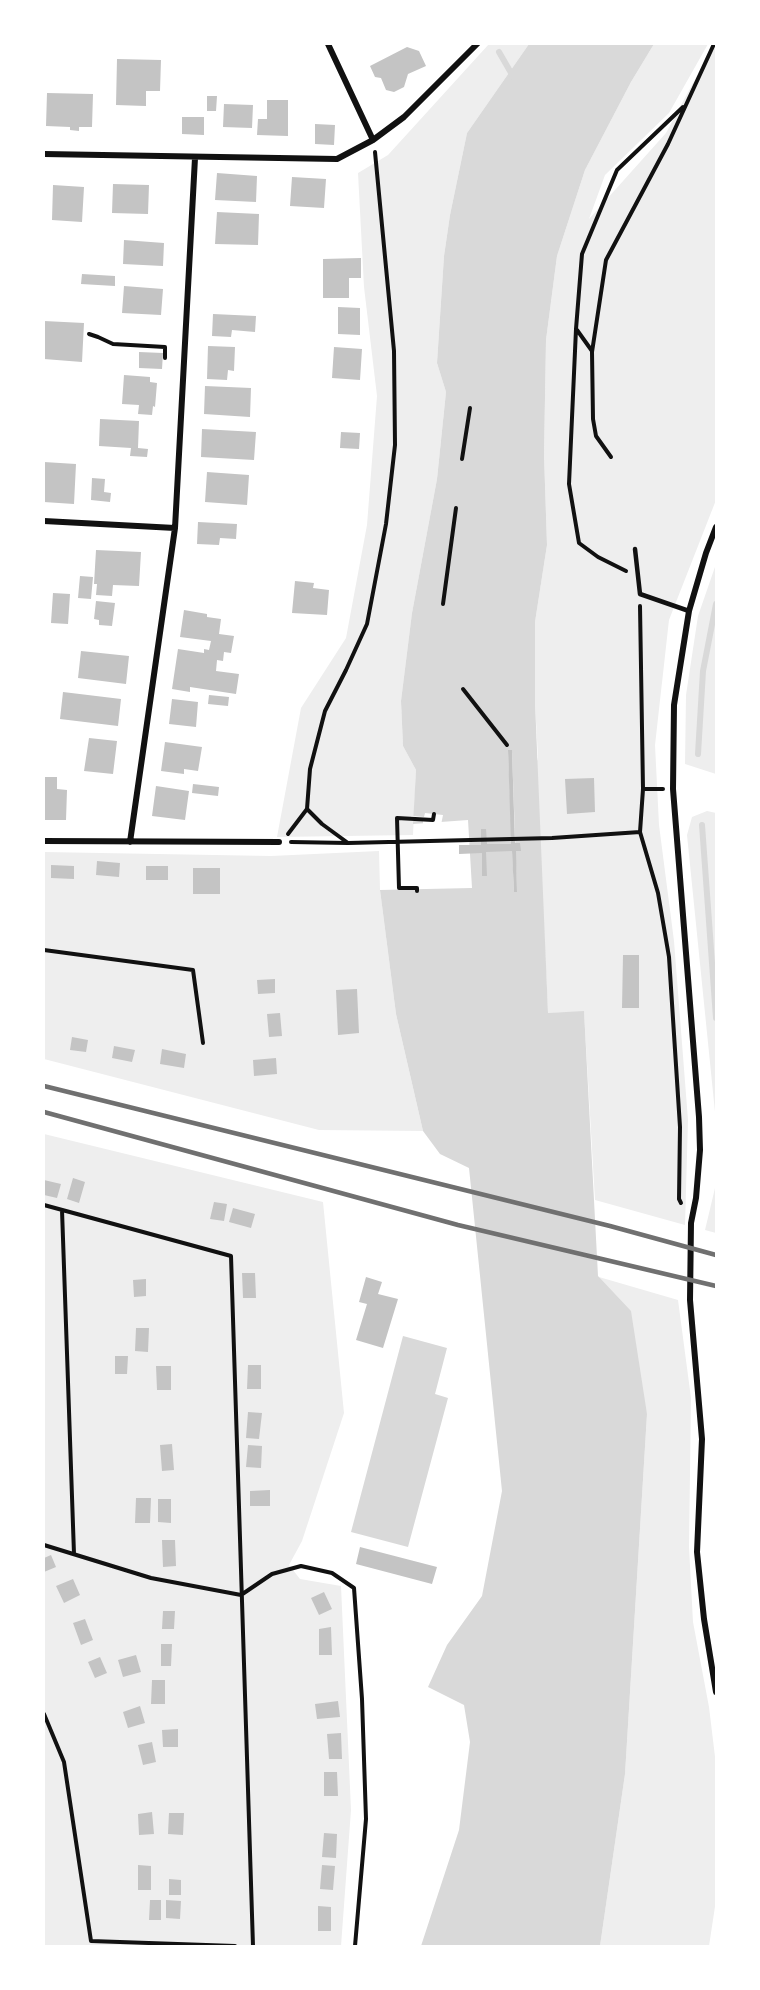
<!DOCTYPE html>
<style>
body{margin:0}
#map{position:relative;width:760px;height:1990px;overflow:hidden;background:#fff;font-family:Montserrat,sans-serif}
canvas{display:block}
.frame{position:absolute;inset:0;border:45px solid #fff;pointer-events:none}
</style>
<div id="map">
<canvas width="760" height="1990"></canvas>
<div class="frame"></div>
</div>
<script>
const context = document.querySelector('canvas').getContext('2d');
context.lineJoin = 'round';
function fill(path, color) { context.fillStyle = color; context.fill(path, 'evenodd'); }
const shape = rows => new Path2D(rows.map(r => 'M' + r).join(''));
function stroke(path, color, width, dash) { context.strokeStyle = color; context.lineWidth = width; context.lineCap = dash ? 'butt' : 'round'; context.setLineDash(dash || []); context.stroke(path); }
fill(shape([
 [489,44,529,44,467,133,450,215,444,256,437,363,446,392,437,479,412,613,401,701,403,746,416,770,413,835,277,837,301,708,346,638,367,525,377,396,364,287,358,173,388,155],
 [654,44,708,44,669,113,605,175,589,219,666,133,714,44,716,44,716,500,669,620,655,745,659,825,674,941,688,1120,685,1225,595,1200,584,1012,548,1013,536,764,538,758,535,702,535,622,547,545,544,455,546,340,557,256,585,170,631,82],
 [716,564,716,774,685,764,686,695,698,616],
 [707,811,716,813,716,1233,705,1230,715,1188,715,1112,687,835,692,817],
 [379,851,380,890,396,1014,423,1131,319,1130,44,1059,44,852,271,856],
 [44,1134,323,1202,344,1413,302,1541,289,1565,300,1579,341,1586,351,1810,341,1946,44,1946],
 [599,1277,678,1300,691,1398,689,1547,693,1622,709,1707,716,1765,716,1900,709,1946,600,1946,625,1774,647,1414]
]), '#eee');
fill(shape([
 [529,44,654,44,631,82,585,170,557,256,546,340,544,455,547,545,535,622,535,702,548,1013,584,1011,598,1276,631,1311,647,1414,625,1774,600,1946,421,1946,459,1830,470,1742,464,1705,428,1687,447,1645,482,1596,502,1491,469,1168,440,1154,423,1131,396,1014,380,890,472,888,468,820,413,824,416,770,403,746,401,701,412,613,437,479,446,392,437,363,444,256,450,215,467,133],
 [508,751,512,751,517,892,514,892],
 [403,1336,447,1348,435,1394,448,1398,408,1547,351,1532]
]), '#d9d9d9');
fill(shape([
 [425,813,443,815,441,825,431,826,423,825,423,821,410,821,411,816,424,817]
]), '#fff');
stroke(shape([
 [499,52,514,78],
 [698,754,703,671,716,604],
 [702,825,716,1018]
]), '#d9d9d9', 6);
fill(shape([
 [407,47,419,51,426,66,408,74,404,87,394,92,386,90,381,78,375,77,370,66],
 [117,59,161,60,160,91,146,91,146,106,116,105],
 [47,93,93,94,92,127,79,127,79,131,70,130,70,127,46,126],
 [207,96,217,96,216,111,207,111],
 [267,100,288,100,288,136,257,135,258,119,267,119],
 [224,104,253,105,252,128,223,127],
 [182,117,204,117,204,135,182,134],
 [315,124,335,125,334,145,315,144],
 [217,173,257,176,256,202,215,200],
 [292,177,326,179,324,208,290,206],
 [113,184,149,185,148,214,112,213],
 [53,185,84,187,82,222,52,220],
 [217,212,259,214,258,245,215,244],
 [124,240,164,243,163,266,123,264],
 [361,258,361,278,349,278,349,298,323,298,323,259],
 [82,274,115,276,115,286,81,284],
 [124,286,163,289,161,315,122,313],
 [338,307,360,308,360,335,338,334],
 [213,314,256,316,255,332,232,330,231,337,212,336],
 [44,321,84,323,82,362,44,359],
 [208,346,235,347,234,371,228,370,227,380,207,379],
 [334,347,362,349,360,380,332,378],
 [139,352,163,353,162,369,139,368],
 [124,375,150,377,150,382,157,383,155,407,153,406,152,415,138,414,139,405,122,404],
 [205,386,251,388,250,417,204,414],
 [100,419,139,421,138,448,148,449,147,457,130,456,131,448,99,446],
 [202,429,256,432,254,460,201,457],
 [341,432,360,433,359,449,340,448],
 [44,462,76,464,74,504,44,502],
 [207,472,249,475,247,505,205,502],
 [92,478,105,479,104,492,111,493,110,502,91,500],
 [198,522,237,524,236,539,220,538,219,545,197,544],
 [96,550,141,552,139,586,113,585,112,596,96,595,97,584,94,584],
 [80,576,93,577,91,599,78,598],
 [295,581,314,583,313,588,329,590,327,615,292,613],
 [53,593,70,594,68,624,51,623],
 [96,601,115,603,112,626,99,625,99,620,94,619],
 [184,610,207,614,207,617,221,619,219,634,234,636,231,653,224,652,223,661,217,660,216,671,239,674,236,694,190,687,190,692,172,689,178,649,204,653,204,649,209,650,211,641,180,637],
 [81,651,129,656,126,684,78,678],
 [63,692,121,699,118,726,60,719],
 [209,695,229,697,228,706,208,704],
 [172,699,198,702,196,727,169,724],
 [89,738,117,741,113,774,84,771],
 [165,742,202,747,198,771,184,769,184,774,161,771],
 [508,750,512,750,515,843,520,843,521,851,516,851,517,892,514,892,512,851,486,852,487,876,482,876,482,853,459,854,459,845,481,845,481,829,486,829,487,844,511,844],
 [44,777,57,777,57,789,67,790,66,820,44,820],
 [594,778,595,812,567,814,565,779],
 [193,784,219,787,218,796,192,793],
 [156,786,189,791,185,820,152,816],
 [97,861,120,863,119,877,96,875],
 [51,865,74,866,74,879,51,878],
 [146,866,168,866,168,880,146,880],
 [193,868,220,868,220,894,193,894],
 [623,955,639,955,639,1008,622,1008],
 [275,979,275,993,258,994,257,980],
 [357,989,359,1033,338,1035,336,990],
 [280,1013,282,1036,269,1037,267,1014],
 [72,1037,88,1040,86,1052,70,1050],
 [114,1046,135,1050,132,1062,112,1058],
 [162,1049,186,1054,184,1068,160,1064],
 [276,1058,277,1074,254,1076,253,1060],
 [73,1178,85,1182,79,1203,67,1199],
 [44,1180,61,1184,57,1198,44,1195],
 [214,1202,227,1204,224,1221,210,1219],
 [233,1208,255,1214,251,1228,229,1222],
 [242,1273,255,1273,256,1298,243,1298],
 [366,1277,382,1282,378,1294,398,1299,383,1348,356,1340,367,1304,359,1302],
 [146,1279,146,1296,134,1297,133,1280],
 [136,1328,149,1328,148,1352,135,1351],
 [115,1356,128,1356,127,1374,115,1374],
 [248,1365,261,1365,261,1389,247,1389],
 [156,1366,171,1366,171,1390,157,1390],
 [248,1412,262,1413,259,1439,246,1438],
 [172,1444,174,1470,162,1471,160,1445],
 [248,1445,262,1446,261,1468,246,1467],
 [270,1490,270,1506,250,1506,250,1491],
 [136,1498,151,1498,150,1523,135,1523],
 [158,1499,171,1499,171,1523,158,1522],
 [162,1540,175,1540,176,1566,163,1567],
 [360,1547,437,1567,432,1584,356,1564],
 [51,1555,56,1567,44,1572,44,1558],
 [73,1579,80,1595,64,1603,56,1586],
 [324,1592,332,1609,319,1615,311,1598],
 [163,1611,175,1611,174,1629,162,1629],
 [85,1619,93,1640,81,1645,73,1623],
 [331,1627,332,1655,319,1655,319,1629],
 [161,1644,172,1644,171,1666,161,1666],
 [136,1655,141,1672,123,1677,118,1660],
 [100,1657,107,1673,95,1678,88,1662],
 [152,1680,165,1680,165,1704,151,1704],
 [338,1701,340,1717,317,1719,315,1704],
 [140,1706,145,1723,128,1728,123,1712],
 [178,1729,178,1747,163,1747,162,1730],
 [341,1733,342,1759,329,1759,327,1734],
 [152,1742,156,1762,143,1765,138,1745],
 [324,1772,337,1772,338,1796,324,1796],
 [152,1812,154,1834,139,1835,138,1814],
 [169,1813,184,1813,183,1835,168,1834],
 [324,1833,337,1834,336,1858,322,1857],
 [138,1865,151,1866,151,1890,138,1890],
 [322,1865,335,1866,333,1890,320,1889],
 [169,1879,181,1880,181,1895,169,1895],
 [150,1900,161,1900,161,1920,149,1920],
 [166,1900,181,1901,180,1919,166,1918],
 [318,1906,331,1907,331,1931,318,1931]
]), '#c4c4c4');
stroke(shape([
 [577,330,592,351],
 [89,334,98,337,113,344,165,347,165,358],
 [611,457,596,436,593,419,592,352,606,260,668,144,714,44],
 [462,459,470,408],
 [626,571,598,557,579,543,569,484,576,329,582,254,617,170,683,107],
 [443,604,456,508],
 [640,606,643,789,640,832,658,893,669,957,680,1127,679,1199,681,1203],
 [463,689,507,745],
 [643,789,663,789],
 [288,834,307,809],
 [291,842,348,843,552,838,640,832],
 [348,843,322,824,307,809,310,769,325,711,346,670,367,624,386,524,395,445,394,351,375,152],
 [417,891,417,888,399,888,397,818,433,820,434,814],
 [44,950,193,970,203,1043],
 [44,1205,231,1256,253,1946],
 [62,1210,74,1554],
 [44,1545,151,1578,241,1595,272,1574,301,1566,332,1573,354,1588,362,1699,366,1819,355,1946],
 [44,1714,64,1762,91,1941,235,1946]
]), '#111', 4);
stroke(shape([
 [635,549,640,594,689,611]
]), '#111', 4.5);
stroke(shape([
 [328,44,373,140],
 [44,154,337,159,373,140,404,117,477,44],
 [44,521,175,528],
 [716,527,706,553,689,611,674,705,673,789,699,1117,700,1150,696,1198,691,1223,690,1300,702,1439,697,1552,704,1619,716,1692],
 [44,841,279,842],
 [130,842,175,528,195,158]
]), '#111', 6);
stroke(shape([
 [44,1086,610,1226,716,1255],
 [44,1112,458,1225,716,1286]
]), '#707070', 4.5);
</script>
